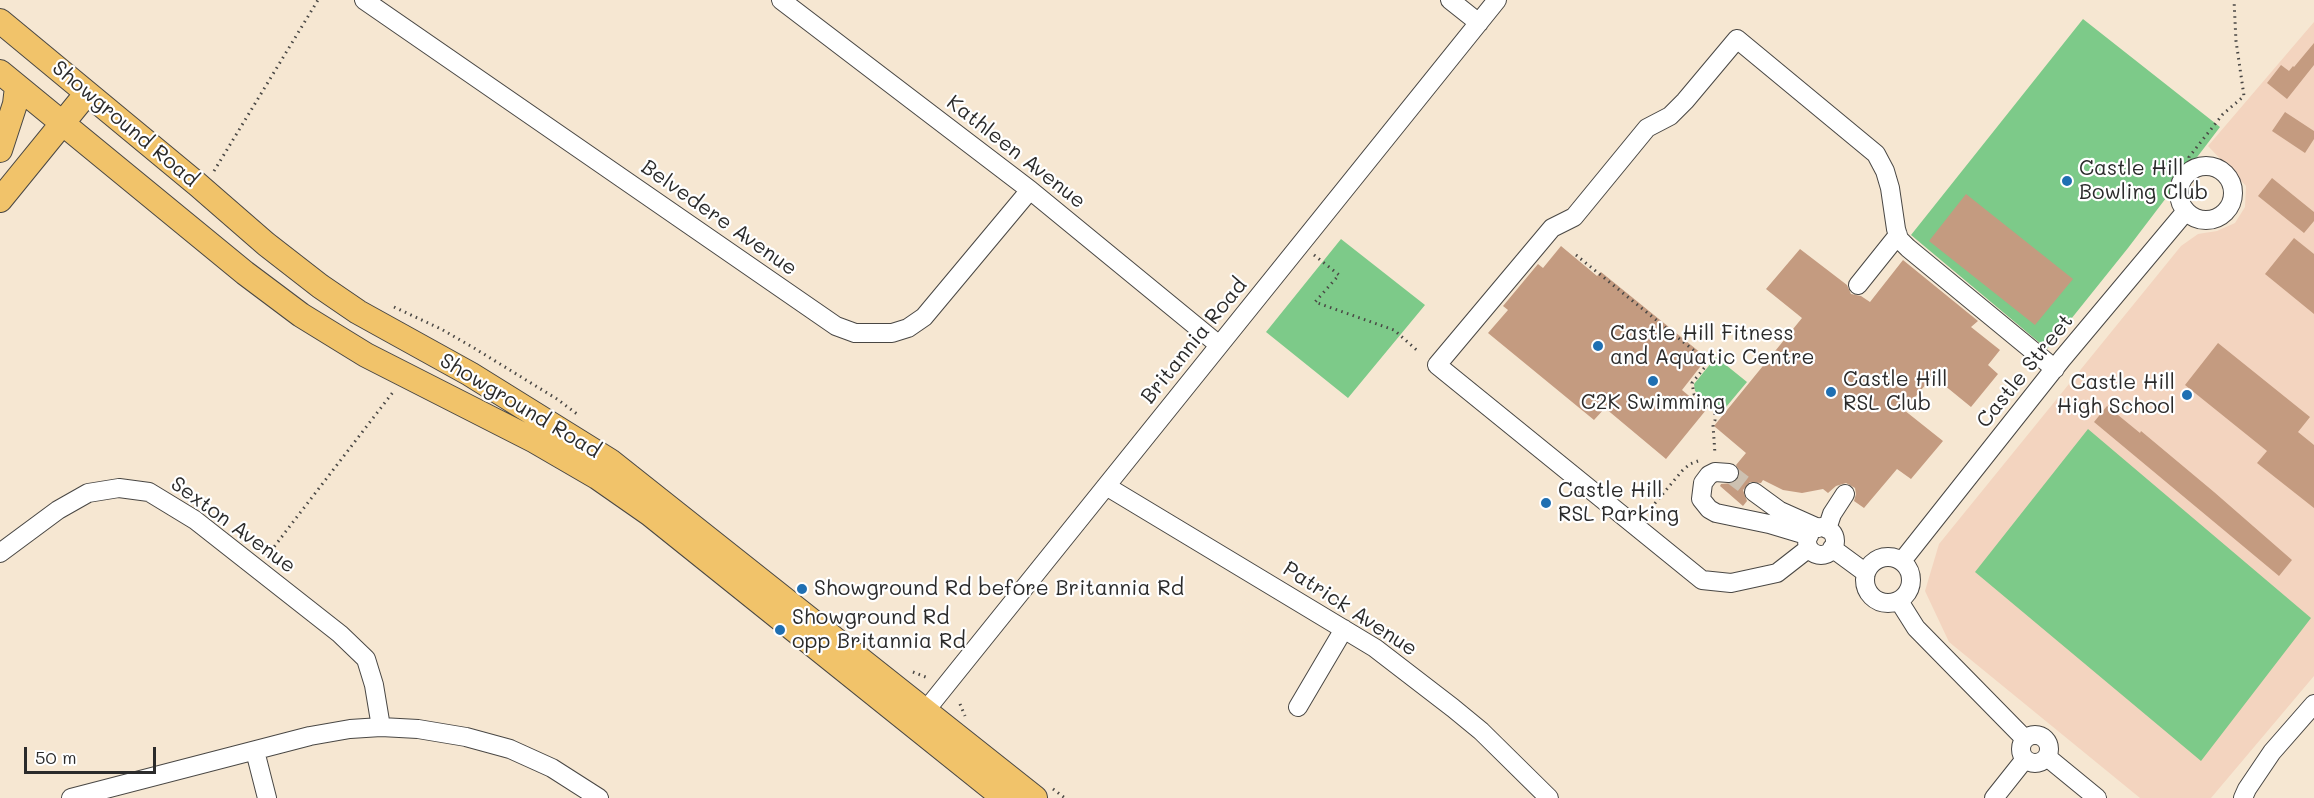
<!DOCTYPE html>
<style>
body{margin:0}
#map{position:relative;width:2314px;height:798px;overflow:hidden;background:#f6e7d2;font-family:Mali,sans-serif}
canvas{display:block}
.scale{position:absolute;left:24px;top:747px;width:132px;height:27px;box-sizing:border-box;border:3px solid #2b2b2b;border-top:0;padding-left:8px;font-size:18px;line-height:21px;white-space:nowrap;color:#2b2b2b;-webkit-text-stroke:4px #fff;paint-order:stroke}
</style>
<div id="map">
<canvas width="2314" height="798"></canvas>
<div class="scale">50 m</div>
</div>
<script>
const context = document.querySelector('canvas').getContext('2d');
context.lineJoin = 'round';
function fill(path, color) { context.fillStyle = color; context.fill(path, 'evenodd'); }
const shape = rows => new Path2D(rows.map(r => 'M' + r).join(''));
function stroke(path, color, width, dash) { context.strokeStyle = color; context.lineWidth = width; context.lineCap = dash ? 'butt' : 'round'; context.setLineDash(dash || []); context.stroke(path); }
function label(font, color, halo, rows, align = 'center') {
  context.font = font + ' Mali,sans-serif'; context.lineWidth = 4.5; context.setLineDash([]); context.textBaseline = 'middle'; context.strokeStyle = halo; context.fillStyle = color; for (const [text, x, y, turn = 0] of rows) {
    context.save(); context.translate(x, y); context.rotate((+turn || 0) * Math.PI / 180); context.textAlign = isNaN(turn) ? turn : align; if (halo) context.strokeText(text, 0, 0); context.fillText(text, 0, 0); context.restore();
  }
}
fill(shape([
 [2314,22,2314,676,2211,798,2140,798,1949,642,1925,591,1939,544,2181,246,2198,234,2217,231,2235,223,2245,207,2246,186,2208,146]
]), '#f3d4bf');
fill(shape([
 [2083,19,2220,127,2128,248,2047,349,1911,235],
 [1341,239,1425,305,1348,398,1266,332],
 [1716,357,1747,382,1721,413,1695,391,1694,384],
 [2088,429,2311,618,2201,761,1975,572]
]), '#7dca89');
fill(shape([
 [2314,43,2314,65,2287,99,2267,83,2281,65,2289,71,2293,66,2294,67],
 [2285,112,2314,131,2314,139,2305,153,2272,131],
 [2272,178,2314,212,2314,221,2304,233,2258,196],
 [1966,194,2073,279,2035,325,1929,241],
 [2294,238,2314,254,2314,314,2265,274],
 [1561,246,1597,276,1601,272,1707,358,1682,390,1706,410,1666,459,1605,408,1594,420,1488,333,1508,310,1503,306,1538,264,1543,268],
 [1800,249,1847,285,1851,294,1861,296,1870,302,1903,260,1978,321,1971,327,2000,350,1988,365,1998,374,1971,407,1933,376,1904,410,1943,441,1911,479,1897,469,1864,508,1854,501,1856,494,1855,488,1846,483,1836,486,1828,493,1823,489,1802,493,1783,490,1763,480,1761,483,1750,482,1743,490,1747,501,1743,506,1720,486,1721,484,1733,483,1738,480,1740,473,1736,465,1746,453,1714,426,1802,318,1766,289],
 [2218,343,2310,417,2298,432,2314,445,2314,508,2257,463,2267,451,2185,385],
 [2107,406,2140,433,2141,431,2214,492,2292,560,2279,576,2094,422]
]), '#c49b80');
stroke(shape([
 [1729,473,1754,492]
]), '#cdc1b1', 18, [18, 9]);
const minor = shape([
 [364,0,836,326,855,333,892,333,908,328,924,317,1030,190],
 [781,0,1030,190,1219,345],
 [1450,0,1479,23],
 '2179 193a27 27 0 1 1 54 0a27 27 0 1 1-54 0Z',
 [1858,285,1898,235],
 [1729,473,1715,472,1709,475,1703,483,1701,499,1709,509,1716,513,1769,524,1809,536],
 [1106,486,1375,648,1453,708,1481,731,1549,798],
 [1754,492,1780,511,1818,528],
 '1807 541a14 14 0 1 1 28 0a14 14 0 1 1-28 0Z',
 [1827,529,1832,514,1845,494],
 [1809,548,1777,573,1731,583,1702,580,1437,365,1552,228,1574,217,1647,128,1670,116,1685,101,1737,39,1876,154,1885,171,1890,188,1896,229,1899,239,1908,248,2055,369],
 [1832,548,1866,573],
 [0,553,58,510,88,493,119,488,149,492,195,520,340,634,366,659,374,685,381,727],
 '1865 580a23 23 0 1 1 46 0a23 23 0 1 1-46 0Z',
 [1902,561,2062,359,2186,211],
 [1899,601,1916,628,2025,739],
 [1298,707,1344,629],
 [926,710,1497,0],
 '2021 749a14 14 0 1 1 28 0a14 14 0 1 1-28 0Z',
 [255,751,267,798],
 [2047,757,2097,798],
 [71,798,310,736,350,729,381,727,418,729,466,737,510,749,552,768,599,798],
 [1994,798,2025,759],
 [2243,798,2247,789,2272,752,2314,704]
]);
const major = shape([
 [0,21,197,184,266,244,320,286,358,312,470,374,610,461,1035,798],
 [0,72,245,273,301,315,366,355,535,441,597,477,650,514,1004,798],
 [0,150,15,104,17,87],
 [0,200,87,93]
]);
stroke(minor, '#494744', 20);
stroke(major, '#494744', 26);
stroke(shape([
 [2193,169,2189,157,2223,114,2244,96,2236,41,2234,0],
 [214,171,318,0],
 [1314,255,1339,275,1315,302,1394,330,1419,352],
 [1576,255,1703,358,1705,367,1692,383,1694,394,1715,411,1715,420,1713,425,1715,454],
 [394,307,441,329,474,348,557,399,577,414],
 [1651,508,1682,471,1690,464,1698,461],
 [267,556,393,392],
 [913,672,928,678],
 [960,704,965,716],
 [1053,789,1065,798]
]), '#494744', 3, [1.5, 4.5]);
stroke(minor, '#fff', 18);
stroke(major, '#f1c36a', 24);
for (const [x, y, r, color] of [
 [2067,181,6,"#1f6fb2"],
 [1598,346,6,"#1f6fb2"],
 [1653,381,6,"#1f6fb2"],
 [1831,392,6,"#1f6fb2"],
 [2187,395,6,"#1f6fb2"],
 [1546,503,6,"#1f6fb2"],
 [802,589,6,"#1f6fb2"],
 [780,630,6,"#1f6fb2"]
]) { const dot = new Path2D(); dot.arc(x, y, r, 0, 2 * Math.PI); context.fillStyle = color; context.fill(dot); stroke(dot, '#fff', 2); }
label('21px', '#2b2b2b', '#fff', [
 ["Showground Road",125,124,40],
 ["Kathleen Avenue",1016,152,38],
 ["Belvedere Avenue",719,218,35],
 ["Britannia Road",1194,341,-51],
 ["Castle Street",2025,371,-51],
 ["Showground Road",520,406,31],
 ["Sexton Avenue",233,525,36],
 ["Patrick Avenue",1350,609,33]
]);
label('21px', '#2b2b2b', '#fff', [
 ["Castle Hill",2079,169],
 ["Bowling Club",2079,193],
 ["Castle Hill Fitness",1610,334],
 ["and Aquatic Centre",1610,358],
 ["Castle Hill",1843,380],
 ["RSL Club",1843,404],
 ["Castle Hill",2175,383,"right"],
 ["High School",2175,407,"right"],
 ["C2K Swimming",1653,403,"center"],
 ["Castle Hill",1558,491],
 ["RSL Parking",1558,515],
 ["Showground Rd before Britannia Rd",814,589],
 ["Showground Rd",792,618],
 ["opp Britannia Rd",792,642]
], 'left');
</script>
